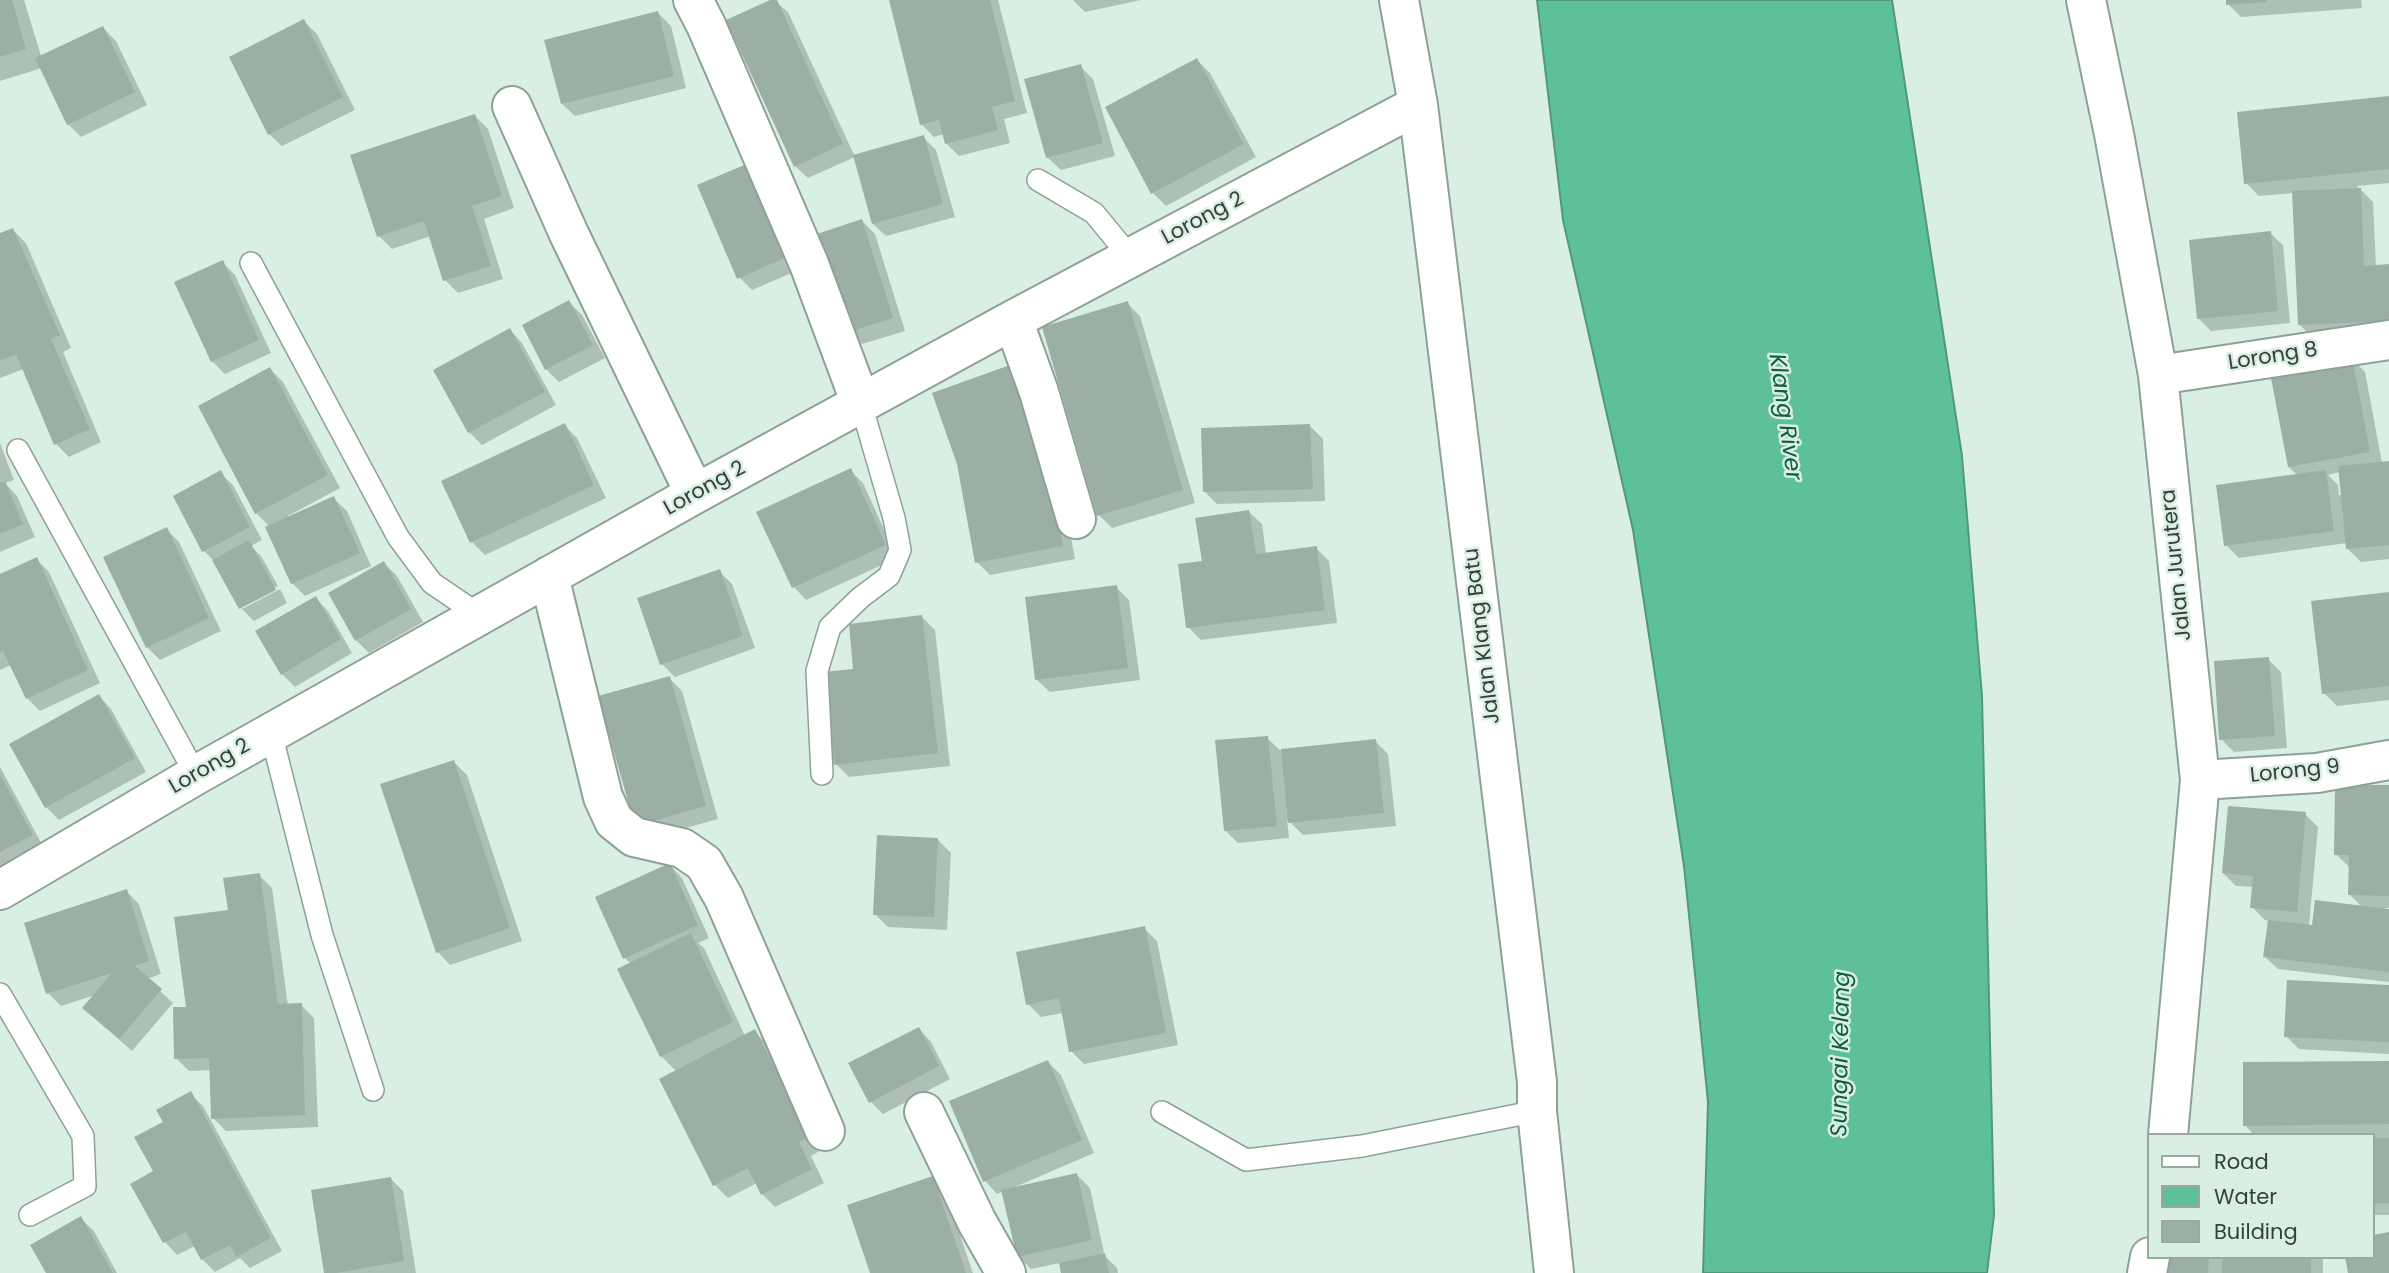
<!DOCTYPE html>
<style>
body{margin:0}
#map{position:relative;width:2389px;height:1273px;overflow:hidden;background:#daefe4;font-family:Poppins,sans-serif}
canvas{display:block}
.legend{position:absolute;left:2147px;top:1133px;width:228px;height:126px;box-sizing:border-box;background:#daefe4;border:2px solid #98a9a0;margin:0;padding:9px 12px;list-style:none;font-size:21px;color:#363f3a}
.legend li{display:flex;align-items:center;gap:14px;height:35px}
.legend b{width:35px;border:2px solid #98a9a0}
</style>
<div id="map">
<canvas width="2389" height="1273"></canvas>
<ul class="legend">
<li><b style="height:9px;background:#fff"></b>Road</li>
<li><b style="height:19px;background:#5ec096"></b>Water</li>
<li><b style="height:19px;background:#9bafa5"></b>Building</li>
</ul>
</div>
<script>
const context = document.querySelector('canvas').getContext('2d');
context.lineJoin = 'round';
function fill(path, color) { context.fillStyle = color; context.fill(path, 'evenodd'); }
const shape = rows => new Path2D(rows.map(r => 'M' + r).join(''));
function stroke(path, color, width, dash) { context.strokeStyle = color; context.lineWidth = width; context.lineCap = dash ? 'butt' : 'round'; context.setLineDash(dash || []); context.stroke(path); }
function label(font, color, halo, rows, align = 'center') {
  context.font = font + ' Poppins,sans-serif'; context.lineWidth = 5; context.setLineDash([]); context.textBaseline = 'middle'; context.strokeStyle = halo; context.fillStyle = color; for (const [text, x, y, turn = 0] of rows) {
    context.save(); context.translate(x, y); context.rotate((+turn || 0) * Math.PI / 180); context.textAlign = isNaN(turn) ? turn : align; if (halo) context.strokeText(text, 0, 0); context.fillText(text, 0, 0); context.restore();
  }
}
const water = shape([
 [1537,0,1892,0,1962,456,1982,696,1994,1215,1987,1273,1703,1273,1708,1102,1684,866,1633,530,1563,220,1537,0]
]);
fill(water, '#5ec096');
stroke(water, '#52997a', 2);
fill(shape([
 [0,0,24,0,41,56,103,28,116,41,147,105,81,137,68,124,42,68,0,81],
 [774,0,788,12,855,157,923,137,936,150,955,217,886,236,873,224,855,157,808,178,795,166],
 [890,0,998,0,1027,113,1004,119,1010,143,959,156,946,143,944,134,934,137,921,124],
 [1073,0,1141,0,1085,12],
 [2228,0,2361,0,2362,8,2241,17,2228,4],
 [658,13,671,26,686,88,575,116,562,104],
 [304,21,317,34,355,110,282,146,269,134],
 [1197,60,1210,73,1256,157,1166,206,1153,193],
 [1080,66,1093,79,1115,156,1061,170,1048,158],
 [2389,98,2389,183,2357,186,2373,202,2376,267,2389,266,2389,334,2312,337,2299,324,2294,193,2259,196,2246,183],
 [475,116,488,129,514,208,484,219,503,279,458,293,445,280,431,236,392,249,379,236],
 [699,186,801,269,752,290,739,277],
 [862,221,875,234,905,331,862,344,849,331],
 [13,230,26,243,71,348,63,352,101,442,69,457,56,444,24,369,0,378,0,235],
 [2270,233,2283,245,2290,323,2211,331,2198,318],
 [222,262,235,275,271,353,225,374,212,361],
 [569,302,582,315,605,358,559,382,546,369],
 [1127,303,1140,316,1195,503,1112,528,1099,515],
 [510,330,522,343,556,405,482,445,469,432,436,371],
 [2352,359,2365,372,2382,463,2389,463,2389,559,2361,562,2348,549,2347,543,2239,558,2226,545,2298,476,2289,467],
 [2340,472,2342,495,2339,495,2338,485,2328,475],
 [270,369,283,382,340,488,288,516,289,518,334,499,347,511,371,566,305,596,292,583,270,527,256,513],
 [564,425,577,438,606,498,485,555,472,542,444,482],
 [1310,426,1323,439,1325,501,1217,504,1204,491],
 [0,443,14,480,5,483,17,496,35,537,0,552],
 [1057,462,1075,559,990,575,977,562],
 [850,470,863,483,897,558,806,600,794,587],
 [220,473,233,485,262,540,251,546,261,556,278,586,242,605,242,609,280,589,287,603,254,621,241,608,216,563,204,551],
 [1249,512,1262,524,1266,554,1316,548,1329,561,1337,623,1201,640,1188,627,1204,563],
 [166,529,179,542,221,631,160,660,147,647,106,558],
 [36,559,49,572,100,683,40,711,27,698,11,665,0,670,0,576],
 [384,563,397,576,423,622,369,653,356,640],
 [719,571,732,584,755,648,675,677,662,664],
 [1116,587,1129,600,1140,680,1050,692,1037,680],
 [2389,594,2389,700,2337,706,2324,693],
 [315,598,328,611,352,653,295,687,282,674],
 [922,617,935,630,950,766,849,777,836,764],
 [2268,659,2281,672,2287,748,2234,752,2221,739],
 [669,678,682,691,718,819,650,838],
 [99,696,111,709,146,772,59,820,46,807],
 [1267,738,1281,751,1375,741,1388,754,1396,826,1303,835,1287,819,1289,838,1238,843,1225,830],
 [454,762,467,775,522,941,450,965,438,952],
 [0,767,44,848,0,872],
 [2389,787,2389,908,2385,908,2384,910,2389,911,2389,982,2278,969,2265,957,2270,921,2265,920,2252,907,2253,887,2236,886,2223,873,2305,814,2318,827,2309,926,2363,908,2350,895,2349,867,2336,854],
 [938,840,951,853,947,930,888,927,875,914],
 [670,865,682,878,709,938,698,943,704,948,745,1036,755,1032,767,1044,821,1150,811,1156,824,1183,775,1207,762,1194,757,1183,728,1198,715,1185,676,1071,661,1056,620,969,631,964,625,958],
 [259,875,272,888,288,1006,301,1005,314,1018,318,1127,226,1131,213,1118,211,1070,189,1071,176,1058,188,1009,230,911],
 [126,891,139,904,161,974,147,979,173,1003,132,1051,97,1020,95,995,61,1006,48,993],
 [1144,928,1157,941,1178,1045,1084,1064,1071,1051,1063,1013,1041,1017,1028,1004],
 [2389,987,2389,1054,2299,1049,2286,1036],
 [919,1029,931,1042,950,1079,883,1114,870,1101],
 [1048,1062,1061,1075,1094,1153,1015,1187,1015,1189,1077,1175,1090,1188,1104,1253,1102,1253,1117,1268,1118,1273,1063,1273,1060,1263,1031,1269,1018,1256,1004,1191,997,1194,985,1181],
 [2389,1063,2389,1215,2373,1215,2373,1135,2254,1135,2245,1125],
 [190,1094,203,1106,282,1251,250,1268,240,1258,215,1272,202,1259,195,1246,177,1255,165,1242,133,1185,156,1172,165,1123],
 [390,1178,403,1191,416,1273,326,1273],
 [932,1178,945,1191,973,1273,872,1273],
 [81,1219,94,1231,117,1273,48,1273],
 [2167,1257,2320,1257,2323,1260,2323,1273,2166,1273]
]), '#0003');
fill(shape([
 [0,0,12,0,26,49,0,57],
 [770,0,777,0,843,144,794,167,726,20],
 [889,0,990,0,1015,101,992,107,998,130,945,144,939,120,920,125],
 [2226,0,2267,0,2267,2,2226,5],
 [658,11,674,76,561,104,544,40],
 [304,19,343,97,268,135,229,57],
 [103,26,135,92,67,125,35,58],
 [1197,58,1244,144,1151,194,1105,107],
 [1081,64,1103,143,1046,158,1024,79],
 [2389,96,2389,169,2244,184,2237,112],
 [475,114,502,196,472,206,491,266,443,281,424,221,377,237,350,155],
 [924,135,943,204,872,224,853,155],
 [749,163,789,256,737,279,697,185],
 [2361,188,2364,266,2389,264,2389,321,2298,325,2292,191],
 [862,219,893,318,848,332,817,234],
 [13,228,60,335,51,339,90,429,54,445,16,354,0,361,0,233],
 [2271,231,2278,311,2197,319,2189,240],
 [223,260,259,340,211,362,174,282],
 [569,300,593,345,545,370,522,325],
 [1128,301,1183,490,1097,516,1042,327],
 [510,328,545,392,468,433,433,370],
 [2352,357,2370,452,2288,467,2270,373],
 [1010,365,1045,447,1063,546,975,563,957,464,932,393],
 [270,367,328,475,255,514,198,406],
 [565,423,594,485,470,543,441,481],
 [1310,424,1313,489,1203,492,1201,428],
 [2389,461,2389,545,2346,549,2338,466],
 [851,468,886,545,792,588,756,512],
 [221,470,250,527,202,552,173,496],
 [2326,470,2334,531,2224,546,2216,485],
 [5,481,23,524,0,534,0,483],
 [334,496,360,553,291,584,265,527],
 [1249,510,1256,554,1317,546,1325,610,1186,628,1178,564,1202,561,1195,518],
 [167,527,209,618,146,648,103,557],
 [249,540,276,590,239,609,212,560],
 [37,557,88,670,26,699,3,651,0,652,0,574],
 [384,561,411,609,355,641,328,593],
 [720,569,743,636,660,665,637,598],
 [1117,585,1128,668,1035,680,1025,597],
 [2389,592,2389,686,2322,694,2311,601],
 [316,596,341,639,281,675,255,631],
 [922,615,938,753,834,765,824,672,853,669,849,624],
 [2269,657,2275,736,2219,740,2214,661],
 [670,676,706,806,635,826,598,696],
 [99,694,135,758,45,808,9,744],
 [1268,736,1277,826,1224,831,1215,740],
 [1376,739,1384,813,1288,823,1281,749],
 [454,760,510,928,436,953,380,784],
 [0,775,33,835,0,852],
 [2335,785,2389,785,2389,896,2348,895,2349,855,2334,855],
 [2228,806,2306,812,2297,912,2250,908,2253,876,2222,873],
 [877,835,938,838,934,917,873,915],
 [670,863,698,925,623,959,595,897],
 [260,873,278,1004,302,1003,305,1115,211,1119,209,1058,174,1059,173,1007,186,1007,174,917,228,910,223,878],
 [127,889,149,961,135,966,162,989,119,1039,82,1008,112,973,46,994,24,923],
 [2315,900,2389,909,2389,972,2263,957,2268,920,2312,925],
 [1145,926,1166,1033,1069,1052,1059,998,1026,1005,1016,952],
 [691,933,733,1022,660,1057,617,969],
 [2287,980,2389,985,2389,1042,2284,1037],
 [919,1027,939,1066,869,1103,848,1063],
 [755,1029,810,1137,799,1142,812,1169,761,1195,748,1168,713,1186,659,1079],
 [1048,1060,1082,1140,983,1182,949,1101],
 [2389,1061,2389,1124,2243,1126,2243,1062],
 [191,1091,271,1238,236,1257,230,1245,201,1260,186,1232,163,1243,130,1184,153,1171,134,1137,163,1122,156,1110],
 [2373,1138,2389,1138,2389,1203,2373,1203],
 [1077,1173,1092,1240,1017,1257,1001,1190],
 [933,1176,966,1273,870,1273,847,1205],
 [391,1177,404,1261,336,1273,324,1273,311,1190],
 [81,1216,113,1273,46,1273,30,1245],
 [2389,1232,2389,1273,2348,1273,2345,1257,2373,1257,2373,1235],
 [1105,1253,1109,1273,1061,1273,1059,1263],
 [2165,1257,2209,1257,2208,1273,2164,1273],
 [2222,1257,2311,1257,2311,1273,2222,1273]
]), '#9bafa5');
const lane = shape([
 [1038,180,1094,213,1131,258],
 [251,263,398,537,432,583,479,615],
 [18,450,196,775],
 [271,733,322,935,373,1090],
 [822,774,817,671,830,627,860,598,889,576,900,550,894,518,861,404],
 [0,994,83,1136,85,1186,30,1215],
 [1162,1112,1246,1160,1362,1146,1537,1111]
]);
const street = shape([
 [693,0,706,25,809,264,861,404],
 [1399,0,1418,105,1537,1082,1537,1111,1554,1273],
 [512,106,569,234,695,494],
 [1013,320,1039,392,1076,519],
 [2158,375,2389,340],
 [549,576,603,797,614,821,634,837,682,848,704,863,724,898,825,1131],
 [2200,780,2317,773,2389,760],
 [0,890,196,775,695,494,1013,320,1418,105],
 [924,1112,977,1222,1006,1273]
]);
const secondary = shape([
 [2086,0,2114,134,2158,375,2200,780,2168,1135],
 [2147,1273,2150,1257]
]);
stroke(lane, '#8da197', 24);
stroke(street, '#8da197', 42);
stroke(secondary, '#8da197', 42);
stroke(lane, '#fff', 21);
stroke(street, '#fff', 38);
stroke(secondary, '#fff', 38);
label('21px', '#363f3a', '#daefe4', [
 ["Lorong 2",1203,219,-28],
 ["Lorong 8",2273,357,-9],
 ["Lorong 2",705,489,-29],
 ["Jalan Jurutera",2177,565,-96],
 ["Jalan Klang Batu",1483,636,-97],
 ["Lorong 2",210,767,-30],
 ["Lorong 9",2295,772,-6]
]);
label('italic 23px', '#0f5d42', '#daefe4', [
 ["Klang River",1784,417,82],
 ["Sungai Kelang",1842,1054,-89]
]);
</script>
